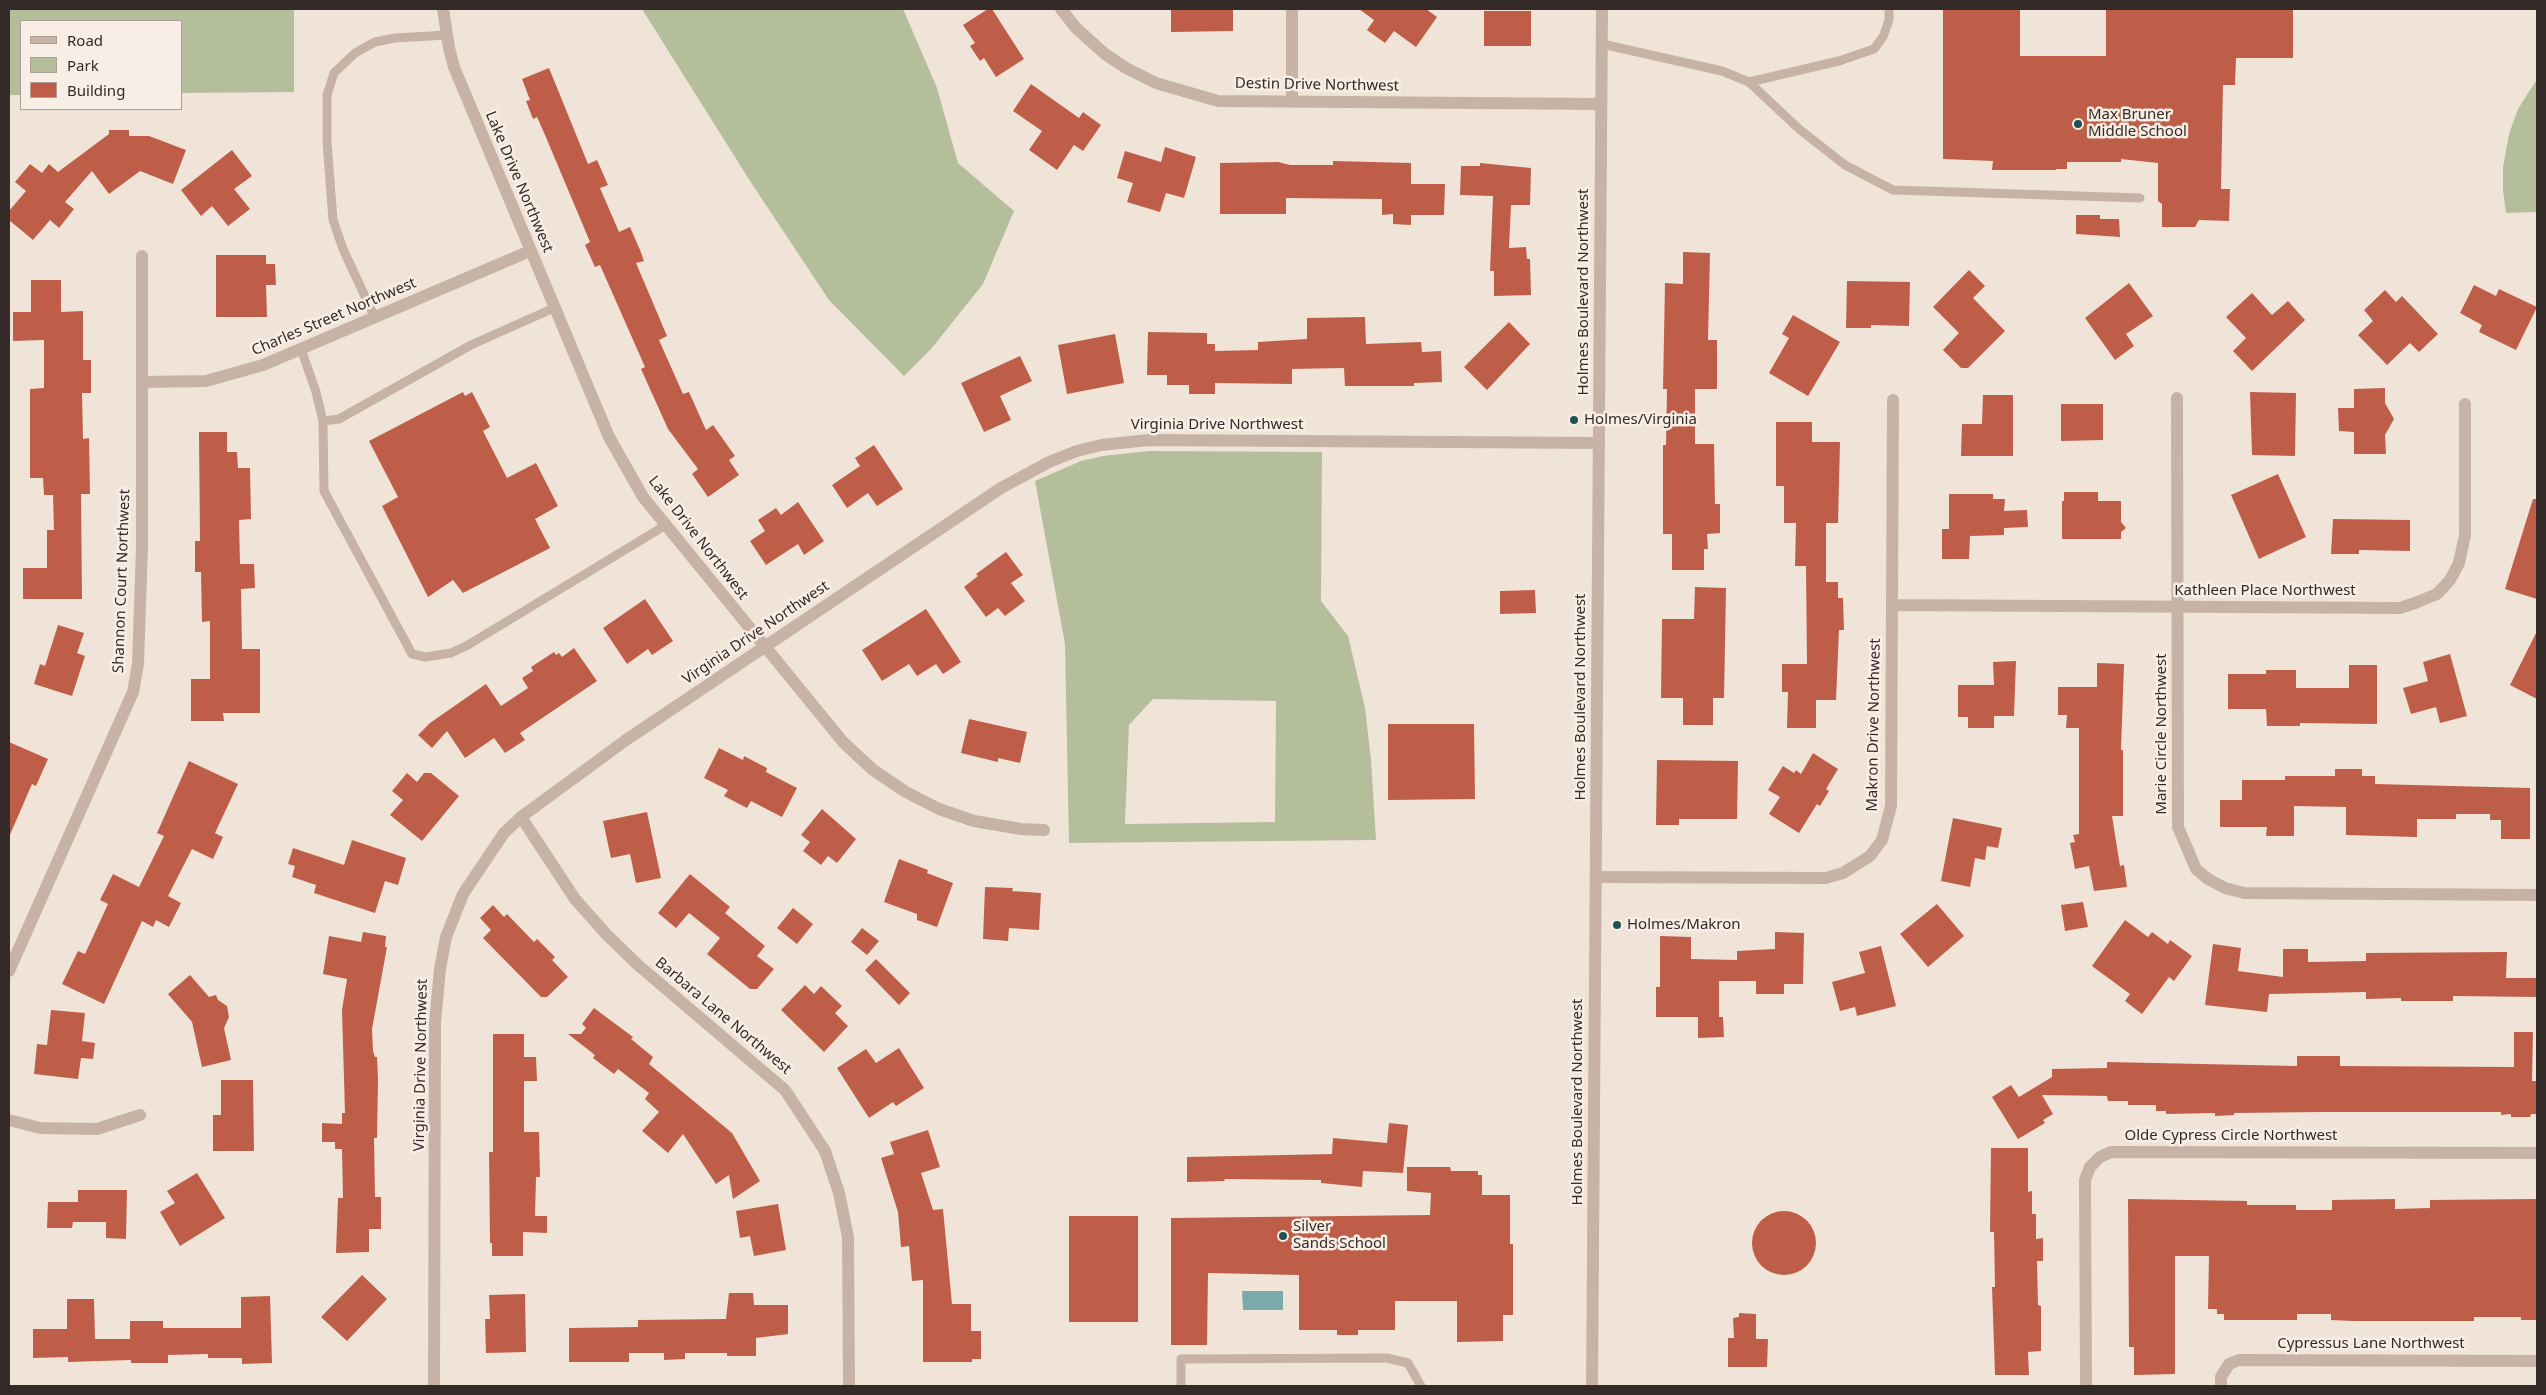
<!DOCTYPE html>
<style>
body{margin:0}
#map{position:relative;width:2546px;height:1395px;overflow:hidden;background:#f0e4d9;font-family:"Noto Sans",sans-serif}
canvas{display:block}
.frame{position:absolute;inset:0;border:10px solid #342a27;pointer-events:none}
.legend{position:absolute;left:20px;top:20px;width:162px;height:90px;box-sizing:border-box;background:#f8eee5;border:1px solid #aaa099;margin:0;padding:6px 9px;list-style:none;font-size:15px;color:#342a27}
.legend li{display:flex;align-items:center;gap:10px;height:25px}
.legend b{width:25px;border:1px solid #aaa099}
</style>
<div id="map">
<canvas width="2546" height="1395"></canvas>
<div class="frame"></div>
<ul class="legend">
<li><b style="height:6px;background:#c7b3a6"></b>Road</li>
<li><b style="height:14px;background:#b4be9a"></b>Park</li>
<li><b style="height:14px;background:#bf5e48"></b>Building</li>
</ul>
</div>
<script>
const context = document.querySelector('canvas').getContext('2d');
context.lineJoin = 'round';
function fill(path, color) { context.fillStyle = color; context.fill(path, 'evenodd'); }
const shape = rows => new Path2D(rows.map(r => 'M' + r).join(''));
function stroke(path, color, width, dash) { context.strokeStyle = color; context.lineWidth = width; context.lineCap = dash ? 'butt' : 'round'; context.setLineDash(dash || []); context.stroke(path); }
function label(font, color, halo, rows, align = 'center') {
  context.font = font + ' "Noto Sans",sans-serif'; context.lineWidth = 5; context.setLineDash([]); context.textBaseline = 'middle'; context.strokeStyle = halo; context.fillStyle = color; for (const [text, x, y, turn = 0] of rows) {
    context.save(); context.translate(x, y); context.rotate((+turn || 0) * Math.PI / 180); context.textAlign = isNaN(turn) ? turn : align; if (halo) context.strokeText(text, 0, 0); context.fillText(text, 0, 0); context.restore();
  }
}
fill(shape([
 [9,9,294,9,294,92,181,93,181,21,21,21,21,95,9,95],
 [642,9,903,9,937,88,958,163,1014,211,983,284,931,349,904,376,829,300,750,181],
 [2537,79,2537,212,2506,213,2503,190,2503,167,2509,134,2518,109],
 [1149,451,1322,452,1321,601,1348,636,1365,708,1371,760,1376,840,1069,843,1065,644,1035,481,1081,461,1103,456],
 [1153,699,1276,701,1275,822,1125,824,1129,725]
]), '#b4be9a');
fill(shape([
 [1242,1291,1283,1291,1283,1310,1243,1310]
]), '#7aabaa');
fill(shape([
 [988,9,992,9,1024,59,996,77,984,58,980,61,970,46,975,43,963,25],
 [1171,9,1233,9,1233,31,1171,32],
 [1359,9,1426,9,1437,17,1416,47,1394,31,1385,43,1367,30,1374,20],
 [1943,9,2020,9,2020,56,2106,56,2106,9,2293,9,2293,58,2236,58,2235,85,2223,85,2221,189,2230,189,2229,221,2199,220,2195,227,2162,227,2162,204,2158,201,2158,163,2121,159,2121,162,2067,162,2067,169,2056,169,2056,170,1992,170,1993,161,1943,159],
 [1484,11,1531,11,1531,46,1484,46],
 [549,68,588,164,597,160,608,185,600,188,619,232,630,227,640,250,644,261,636,263,667,336,659,340,683,394,689,392,706,430,713,425,735,456,729,460,739,475,708,497,692,474,698,469,668,429,641,369,645,367,600,265,595,267,585,245,590,242,545,135,537,117,533,119,526,101,530,100,522,79],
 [1031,84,1079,118,1083,112,1101,125,1083,151,1074,145,1057,170,1029,150,1042,131,1013,111],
 [109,130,129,130,129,136,149,136,186,150,173,184,140,171,109,194,92,171,65,202,74,209,59,228,50,220,33,240,9,220,9,211,26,191,15,182,30,164,42,173,49,164,58,172,109,134],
 [1165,147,1196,157,1184,198,1166,193,1160,212,1127,202,1133,183,1117,178,1125,151,1161,162],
 [232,150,252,176,234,189,250,209,228,226,212,206,201,216,181,190],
 [1333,161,1411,163,1411,184,1445,184,1444,215,1411,215,1411,225,1393,224,1393,214,1382,215,1382,199,1286,198,1286,214,1220,214,1220,163,1278,162,1290,165,1333,165],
 [1480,163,1531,168,1530,205,1511,205,1509,248,1526,247,1527,259,1530,259,1531,295,1494,296,1494,271,1490,271,1493,196,1460,195,1461,166,1480,166],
 [2076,215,2100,215,2100,219,2119,219,2120,237,2076,234],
 [1683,252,1710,253,1708,340,1717,340,1717,389,1695,389,1695,444,1714,444,1715,504,1720,504,1720,533,1707,534,1708,549,1704,549,1704,570,1672,570,1672,534,1663,534,1663,445,1666,445,1667,389,1663,389,1665,283,1683,284],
 [216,255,266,255,266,264,275,264,276,285,266,285,267,317,216,317],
 [1969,270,1985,286,1973,298,2005,331,1968,368,1961,368,1943,350,1959,333,1933,307],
 [31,280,61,280,61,312,83,311,83,360,91,360,91,393,82,393,83,439,89,438,90,494,81,494,82,599,23,599,23,568,47,568,47,530,54,530,53,495,44,495,43,478,30,478,30,389,44,388,44,340,13,341,13,312,31,312],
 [1847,281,1910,282,1909,326,1871,325,1871,328,1846,328],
 [2129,283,2153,316,2126,334,2134,346,2115,360,2085,318],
 [2474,285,2496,296,2499,289,2537,307,2516,350,2479,332,2482,325,2460,313],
 [2385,290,2396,302,2402,296,2438,334,2419,352,2410,343,2387,365,2358,335,2373,321,2364,310],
 [2252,293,2272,315,2288,301,2305,320,2252,371,2233,351,2246,338,2226,317],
 [1793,315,1840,342,1808,396,1769,373,1789,338,1782,334],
 [1365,317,1366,344,1421,342,1422,352,1441,351,1442,382,1414,383,1414,386,1345,386,1344,368,1292,369,1292,384,1215,383,1215,394,1189,394,1189,385,1167,385,1167,375,1147,375,1148,332,1207,333,1207,344,1215,344,1215,351,1258,350,1258,342,1307,339,1307,318],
 [1509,322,1530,344,1487,390,1464,367],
 [1115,334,1124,383,1067,394,1058,345],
 [1020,356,1032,381,1000,396,1011,420,984,432,961,383],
 [2385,388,2385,403,2394,419,2385,435,2386,454,2354,454,2354,432,2339,431,2338,408,2354,408,2354,389],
 [463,392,465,396,472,392,490,427,483,431,507,478,536,463,558,506,535,519,550,548,463,593,453,580,428,597,382,506,398,497,369,441],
 [2250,392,2296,393,2295,456,2252,455],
 [1983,395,2013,395,2013,456,1961,456,1962,424,1982,424],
 [2061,404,2103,404,2103,440,2061,441],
 [1776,422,1812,422,1812,442,1840,442,1838,523,1826,523,1826,582,1838,582,1838,598,1843,598,1844,630,1839,630,1836,700,1816,700,1816,728,1787,728,1788,692,1782,692,1782,664,1807,664,1806,566,1795,566,1796,523,1784,523,1784,486,1776,486],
 [199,432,227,432,227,452,237,452,238,468,250,468,251,519,239,520,240,564,254,564,255,588,241,589,242,649,260,649,260,713,223,713,224,721,191,721,191,679,210,679,210,621,202,622,201,572,195,572,195,541,200,541],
 [874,445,903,489,877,506,868,493,847,508,832,485,860,466,855,458],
 [2278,474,2306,537,2259,559,2231,495],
 [2064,492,2098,492,2098,501,2121,501,2121,522,2126,528,2121,532,2121,539,2062,539,2062,501,2064,501],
 [1949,494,1993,494,1993,499,2005,499,2004,511,2027,510,2028,527,2004,528,2004,535,1970,536,1969,559,1942,559,1942,529,1949,529],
 [2533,499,2537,499,2537,599,2505,589],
 [798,502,824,541,804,555,798,544,766,565,750,541,765,531,758,520,776,508,781,515],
 [2333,519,2410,520,2410,551,2359,550,2359,554,2331,554],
 [1006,552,1023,575,1011,583,1025,601,1005,616,998,608,986,617,964,587,978,576,976,574],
 [1695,587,1726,588,1724,698,1713,698,1713,725,1683,725,1683,698,1661,698,1662,619,1694,619],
 [1535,590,1536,613,1500,614,1500,591],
 [645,599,673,641,652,655,648,649,627,664,603,628],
 [926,609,961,662,943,674,936,664,917,676,909,664,882,681,862,650],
 [58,625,84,633,77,653,85,656,72,696,34,684,40,664,45,666],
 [2537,631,2537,699,2510,685],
 [574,648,597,681,520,733,525,740,505,753,494,738,465,758,447,731,432,748,418,735,430,723,486,684,501,706,528,688,522,678,533,671,531,667,554,652,556,655,559,653,562,657],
 [2450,654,2467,716,2440,723,2436,707,2411,714,2403,688,2428,681,2423,662],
 [2016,661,2014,716,1994,716,1994,728,1968,728,1968,717,1958,717,1958,685,1994,685,1993,662],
 [2097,663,2124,664,2121,750,2123,750,2123,816,2112,816,2120,866,2124,865,2127,887,2094,891,2089,866,2075,869,2070,843,2075,842,2073,835,2079,834,2079,728,2066,728,2067,715,2058,715,2058,687,2097,687],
 [2349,665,2377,665,2377,724,2300,723,2300,726,2267,726,2266,709,2228,709,2228,674,2266,674,2266,670,2296,670,2296,688,2349,688],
 [969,719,1027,732,1020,763,998,758,998,762,961,753],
 [1388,724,1474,724,1475,799,1388,800],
 [9,742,48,759,36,786,32,784,9,837],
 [719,748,743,760,744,756,767,768,766,772,797,788,782,817,751,801,747,808,724,796,728,790,704,778],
 [1813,753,1838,769,1826,789,1829,791,1820,806,1817,804,1799,833,1769,814,1780,797,1768,790,1783,766,1794,773,1796,770,1801,774],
 [1657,760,1738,761,1737,819,1679,819,1679,825,1656,825],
 [189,761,238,784,215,833,223,837,213,859,192,849,168,896,181,903,169,927,156,920,153,927,142,921,104,1004,62,984,78,951,85,954,108,904,100,900,113,874,139,887,164,836,157,833],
 [2335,769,2362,769,2362,776,2375,776,2375,784,2530,788,2530,839,2501,839,2501,820,2490,820,2490,814,2456,814,2456,819,2417,819,2417,837,2346,835,2346,807,2294,806,2294,836,2266,836,2267,827,2220,827,2220,800,2242,800,2242,780,2285,780,2285,776,2335,776],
 [407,773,417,782,424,773,431,773,459,796,422,841,390,815,403,800,392,791],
 [822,809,856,839,837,863,828,856,821,865,803,851,810,842,801,835],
 [647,812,661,878,636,883,630,854,611,858,603,821],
 [1953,818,2002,828,1998,848,1987,846,1985,860,1975,858,1970,887,1941,881],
 [352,840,406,858,398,885,385,881,375,913,314,893,316,885,292,877,295,866,288,864,293,848,344,865],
 [899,859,928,870,927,873,953,883,937,927,917,920,917,914,884,902],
 [690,874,730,907,725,913,765,946,757,956,774,969,757,989,750,989,707,954,720,938,689,913,676,928,658,913],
 [985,887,1013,888,1012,891,1041,893,1039,930,1009,928,1008,941,983,939],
 [2083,902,2088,927,2065,931,2061,905],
 [1937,904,1964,936,1928,967,1900,934],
 [493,905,504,917,507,914,534,942,537,939,555,957,552,960,568,977,547,997,541,997,483,938,491,930,480,918],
 [793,908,813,924,797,944,777,928],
 [2125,920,2148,937,2152,932,2168,944,2170,940,2192,956,2174,981,2169,977,2142,1014,2125,1001,2130,994,2092,966],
 [862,928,879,941,867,955,851,942],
 [363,932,386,936,385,947,387,947,372,1029,373,1051,375,1057,377,1057,378,1080,377,1138,374,1138,375,1197,381,1197,381,1229,369,1229,369,1252,336,1253,338,1198,343,1198,342,1149,335,1149,335,1142,322,1142,322,1123,342,1124,342,1113,345,1113,342,1010,347,979,323,974,329,936,361,942],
 [1775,932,1804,933,1803,984,1784,984,1784,994,1756,994,1756,981,1719,981,1719,1017,1723,1017,1724,1037,1698,1038,1698,1017,1656,1017,1656,987,1660,987,1660,936,1691,937,1691,959,1737,960,1737,951,1775,949],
 [2213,944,2241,948,2238,971,2283,977,2283,949,2308,949,2308,962,2366,961,2366,953,2507,952,2506,978,2537,978,2537,997,2453,996,2453,1001,2401,1001,2401,998,2366,999,2366,992,2269,994,2267,1012,2205,1005],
 [1881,946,1896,1006,1857,1016,1855,1007,1840,1011,1832,982,1865,973,1859,952],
 [876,959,910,993,899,1005,865,970],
 [190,975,209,997,216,995,218,1000,227,1006,229,1017,224,1028,231,1060,202,1067,192,1022,168,994],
 [805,985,814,994,821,986,842,1006,835,1013,848,1026,824,1052,781,1010],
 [594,1008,633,1037,631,1039,653,1057,649,1064,732,1133,760,1181,733,1199,729,1175,716,1184,683,1134,668,1153,642,1131,659,1112,645,1099,649,1093,618,1069,614,1074,593,1058,595,1055,568,1034,581,1034,586,1028,582,1024],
 [51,1010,85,1013,82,1041,95,1043,93,1059,81,1058,78,1079,34,1074,37,1044,47,1045],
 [2514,1032,2533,1032,2532,1081,2537,1081,2537,1114,2531,1114,2530,1117,2511,1117,2511,1114,2501,1115,2501,1112,2322,1112,2234,1113,2234,1115,2215,1116,2215,1113,2166,1114,2166,1111,2156,1111,2156,1105,2128,1105,2128,1101,2108,1101,2107,1096,2042,1095,2053,1114,2043,1120,2045,1123,2018,1139,1992,1097,2011,1085,2019,1097,2052,1077,2052,1069,2107,1068,2107,1062,2297,1066,2297,1056,2340,1056,2340,1066,2514,1067],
 [493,1034,524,1034,524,1057,536,1057,537,1081,524,1081,524,1132,539,1132,540,1177,536,1177,535,1216,547,1216,547,1233,523,1232,523,1256,492,1256,492,1243,490,1243,489,1152,493,1152],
 [899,1048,924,1088,896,1106,893,1102,869,1118,837,1068,866,1049,876,1063],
 [221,1080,253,1080,254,1151,213,1151,213,1115,221,1115],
 [1389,1123,1408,1125,1403,1173,1363,1171,1362,1187,1321,1183,1321,1180,1224,1179,1225,1181,1187,1182,1187,1157,1332,1154,1333,1138,1387,1143],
 [928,1130,940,1167,921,1173,933,1210,943,1209,952,1304,971,1304,971,1331,981,1331,981,1359,972,1359,972,1362,923,1362,923,1280,912,1281,909,1246,901,1247,898,1212,881,1158,894,1154,890,1142],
 [1991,1148,2028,1148,2028,1192,2032,1191,2032,1214,2036,1214,2036,1239,2043,1238,2043,1261,2037,1261,2038,1305,2041,1306,2041,1351,2028,1352,2029,1375,1995,1375,1992,1287,1995,1287,1994,1232,1990,1232],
 [1407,1167,1450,1167,1451,1171,1478,1171,1478,1175,1482,1175,1482,1195,1510,1195,1510,1244,1513,1244,1513,1315,1503,1315,1503,1341,1457,1342,1457,1301,1395,1301,1395,1330,1358,1330,1358,1335,1337,1335,1337,1330,1299,1330,1299,1275,1208,1273,1207,1345,1171,1345,1171,1218,1430,1215,1431,1193,1407,1191],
 [197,1173,225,1218,180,1246,160,1212,175,1203,167,1191],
 [78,1190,127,1190,126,1239,106,1238,106,1222,73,1222,72,1228,47,1228,48,1202,78,1202],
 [2128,1199,2247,1201,2247,1205,2296,1205,2296,1210,2332,1210,2332,1200,2395,1199,2395,1209,2430,1208,2430,1200,2537,1199,2537,1320,2521,1320,2521,1317,2474,1317,2474,1321,2353,1321,2331,1320,2331,1314,2297,1314,2297,1320,2224,1320,2224,1314,2217,1314,2217,1309,2208,1309,2209,1256,2175,1256,2175,1374,2134,1375,2134,1347,2129,1347],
 [778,1204,786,1250,754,1256,750,1236,740,1238,736,1211],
 '1752 1243a32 32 0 1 1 64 0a32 32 0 1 1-64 0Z',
 [1069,1216,1138,1216,1138,1322,1069,1322],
 [362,1275,387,1299,347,1341,321,1317],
 [729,1293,753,1293,754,1305,788,1305,788,1334,756,1338,756,1356,727,1356,727,1353,685,1353,685,1359,664,1360,664,1353,629,1353,629,1362,569,1362,569,1328,638,1327,638,1320,726,1319],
 [525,1294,526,1352,486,1353,485,1319,490,1319,489,1295],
 [270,1296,272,1363,242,1364,242,1358,208,1358,208,1354,168,1355,168,1363,131,1363,131,1360,68,1362,68,1357,33,1358,33,1329,67,1329,67,1299,94,1299,95,1339,130,1339,130,1321,163,1321,163,1328,241,1328,241,1297],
 [1739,1313,1756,1314,1756,1339,1768,1339,1767,1367,1728,1367,1728,1338,1734,1338,1733,1318,1739,1317]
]), '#bf5e48');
stroke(shape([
 [1602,44,1722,71,1749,82,1839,61,1874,49,1883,37,1889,20,1889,9],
 [1749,82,1799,129,1845,165,1893,190,2140,198],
 [375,318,343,249,333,220,327,142,327,95,334,73,355,53,375,42,395,38,447,35],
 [301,349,316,392,323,421,324,491,412,654,425,657,451,653,468,645,666,525],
 [323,421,339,419,471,345,554,308],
 [1181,1386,1181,1359,1387,1358,1408,1363,1421,1386]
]), '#c7b3a6', 9);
stroke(shape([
 [443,9,449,48,454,67,609,437,643,497,843,742,872,769,904,791,939,809,974,821,1021,829,1044,830],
 [1061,9,1076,28,1105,54,1126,68,1156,83,1218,101,1601,104],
 [1292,101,1292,9],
 [142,382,206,381,263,365,530,251],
 [2177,398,2178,827,2196,869,2208,879,2225,888,2244,893,2537,895],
 [1893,605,2400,608,2415,603,2437,594,2450,580,2459,563,2465,535,2465,404],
 [521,817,575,899,606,934,638,965,785,1090,825,1151,839,1193,848,1237,849,1386],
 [1596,877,1826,878,1843,873,1870,856,1882,840,1891,806,1893,400],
 [9,971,133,692,138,664,142,546,142,256],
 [9,1120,40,1128,97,1129,140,1115],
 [434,1386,435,1023,440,969,446,937,463,894,504,833,521,817,626,740,1001,488,1049,462,1077,451,1101,445,1149,440,1599,443],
 [2086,1386,2085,1180,2090,1167,2100,1157,2111,1152,2537,1153],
 [2221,1386,2221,1377,2229,1364,2239,1360,2537,1361]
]), '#c7b3a6', 12);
stroke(shape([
 [1592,1386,1602,9]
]), '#c7b3a6', 12);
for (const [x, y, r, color] of [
 [2078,124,5,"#1f5253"],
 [1574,420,5,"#1f5253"],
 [1617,925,5,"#1f5253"],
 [1283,1236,5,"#1f5253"]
]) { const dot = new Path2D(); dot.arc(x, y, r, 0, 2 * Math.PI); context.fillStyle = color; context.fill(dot); stroke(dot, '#f8eee5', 2); }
label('15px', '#342a27', '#f8eee5', [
 ["Destin Drive Northwest",1317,85,1],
 ["Lake Drive Northwest",519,182,67],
 ["Holmes Boulevard Northwest",1584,292,-90],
 ["Charles Street Northwest",334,317,-23],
 ["Virginia Drive Northwest",1217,425],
 ["Lake Drive Northwest",698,538,52],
 ["Shannon Court Northwest",122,581,-88],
 ["Kathleen Place Northwest",2265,591],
 ["Virginia Drive Northwest",756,633,-34],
 ["Holmes Boulevard Northwest",1581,697,-90],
 ["Makron Drive Northwest",1874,725,-89],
 ["Marie Circle Northwest",2162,734,-90],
 ["Barbara Lane Northwest",723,1016,40],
 ["Virginia Drive Northwest",421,1065,-89],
 ["Holmes Boulevard Northwest",1578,1102,-90],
 ["Olde Cypress Circle Northwest",2231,1136],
 ["Cypressus Lane Northwest",2371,1344]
]);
label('15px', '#342a27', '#f8eee5', [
 ["Max Bruner",2088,115],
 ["Middle School",2088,132],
 ["Holmes/Virginia",1584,420],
 ["Holmes/Makron",1627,925],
 ["Silver",1293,1227],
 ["Sands School",1293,1244]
], 'left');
</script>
